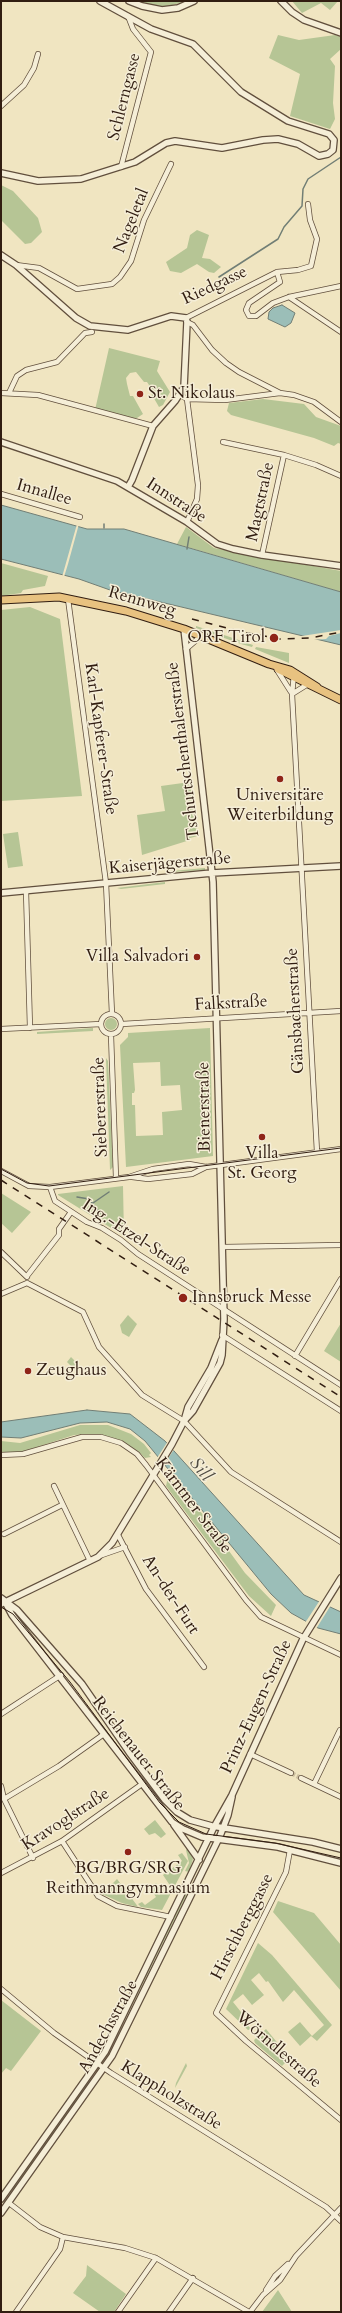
<!DOCTYPE html>
<meta charset="utf-8">
<style>
body{margin:0}
#map{position:relative;width:342px;height:2313px;overflow:hidden;background:#f0e5c1;font-family:Cardo,serif}
canvas{display:block}
.frame{position:absolute;inset:0;border:2px solid #311d11;pointer-events:none}
</style>
<div id="map">
<canvas width="342" height="2313"></canvas>
<div class="frame"></div>
</div>
<script>
const context = document.querySelector('canvas').getContext('2d');
context.lineJoin = 'round';
function fill(path, color) { context.fillStyle = color; context.fill(path, 'evenodd'); }
const shape = rows => new Path2D(rows.map(r => 'M' + r).join(''));
function stroke(path, color, width, dash) { context.strokeStyle = color; context.lineWidth = width; context.lineCap = dash ? 'butt' : 'round'; context.setLineDash(dash || []); context.stroke(path); }
function label(font, color, halo, rows, align = 'center') {
  context.font = font + ' Cardo,serif'; context.lineWidth = 3; context.setLineDash([]); context.textBaseline = 'middle'; context.strokeStyle = halo; context.fillStyle = color; for (const [text, x, y, turn = 0] of rows) {
    context.save(); context.translate(x, y); context.rotate((+turn || 0) * Math.PI / 180); context.textAlign = isNaN(turn) ? turn : align; if (halo) context.strokeText(text, 0, 0); context.fillText(text, 0, 0); context.restore();
  }
}
fill(shape([
 [138,1,186,1,166,7,151,6],
 [292,1,338,1,330,10,321,3,302,13],
 [278,35,299,40,335,35,341,37,341,49,330,59,335,66,333,103,335,119,330,129,290,116,300,74,269,58],
 [1,185,13,191,38,218,42,232,31,243,25,244,1,220],
 [197,230,209,235,202,258,210,259,221,267,214,273,209,272,197,264,181,273,170,271,166,262,187,248,190,235],
 [109,348,160,361,157,371,170,392,163,405,159,407,148,388,149,385,147,382,144,382,136,372,130,373,126,378,127,384,130,396,133,396,143,414,137,418,127,418,95,410],
 [263,399,304,404,316,417,341,426,341,444,338,443,334,446,314,438,231,415,227,411,229,403],
 [186,527,214,548,341,571,341,592,177,544],
 [1,563,48,576,45,586,23,590,21,593,1,596],
 [30,607,60,619,82,796,1,801,1,610],
 [196,626,230,637,253,645,252,647,241,644,196,628],
 [256,647,289,653,289,663,255,649],
 [190,782,194,819,198,836,190,838,190,840,142,855,137,815,165,811,161,786],
 [18,832,23,866,8,868,3,834],
 [205,868,205,870,172,872,172,871],
 [165,882,165,884,121,889,117,888],
 '105 1024a6 6 0 1 1 12 0a6 6 0 1 1-12 0Z',
 [93,1028,93,1031,37,1034,37,1032],
 [210,1028,213,1156,126,1167,120,1045,128,1037,128,1033],
 [160,1062,161,1086,180,1085,182,1110,162,1112,163,1135,136,1136,135,1105,132,1105,132,1093,134,1093,135,1090,133,1063],
 [106,1058,108,1061,113,1167,110,1170],
 [123,1186,124,1236,58,1195,58,1194],
 [1,1193,31,1212,12,1233,1,1223],
 [128,1315,137,1324,129,1337,122,1333,120,1325],
 [341,1323,341,1362,324,1351],
 [71,1357,79,1365,75,1370,67,1362],
 [80,1425,108,1425,131,1434,144,1444,151,1453,149,1455,151,1457,145,1458,139,1452,122,1442,90,1434,74,1435,22,1452,1,1453,1,1441,20,1443],
 [168,1477,200,1511,245,1573,276,1605,271,1616,249,1596,166,1486],
 [155,1820,166,1834,161,1838,155,1833,149,1835,144,1829],
 [188,1848,193,1859,189,1872,185,1871,189,1863,186,1850],
 [182,1853,188,1861,162,1910,141,1907,138,1904,142,1902,145,1905,156,1897,150,1888,156,1883,164,1893,171,1887,163,1875,182,1861,178,1855],
 [117,1879,136,1904,138,1907,122,1903,102,1894],
 [187,1888,189,1890,109,2052,107,2051],
 [278,1901,314,1913,341,1945,341,1991,273,1912],
 [258,1943,272,1955,332,2025,317,2041,311,2036,300,2046,288,2032,300,2022,312,2036,324,2025,294,1990,283,2002,268,1981,266,1982,259,1973,251,1980,264,1995,252,2005,243,1994,233,2002,245,2017,242,2019,251,2029,248,2030,226,2009],
 [1,2000,41,2031,11,2071,6,2068,1,2074],
 [266,2029,290,2058,282,2066,255,2043,254,2040],
 [186,2063,187,2066,175,2088,176,2083],
 [89,2080,92,2082,14,2191,12,2189],
 [87,2265,126,2294,114,2312,100,2312,73,2293,86,2276],
 [278,2290,292,2312,262,2312]
]), '#b6c595');
const water = shape([
 [282,305,295,313,291,323,285,327,268,319,269,312,273,308,282,305],
 [1,505,87,529,124,529,341,592,341,645,110,590,79,579,1,559,1,505],
 [87,1410,130,1414,165,1441,304,1595,341,1612,341,1634,318,1628,291,1613,271,1594,145,1441,130,1429,107,1422,80,1423,21,1438,1,1437,1,1422,87,1410]
]);
fill(water, '#9bbeb8');
stroke(water, '#717e75', 1);
fill(shape([
 [77,524,79,524,68,564,64,577,62,577],
 [341,630,341,633,329,636,326,639,309,640,295,637],
 [168,1441,175,1448,163,1466,157,1458],
 [320,1600,331,1605,316,1629,305,1623]
]), '#f0e5c1');
stroke(shape([
 [219,277,278,239,284,227,302,206,303,189,308,179,341,157],
 [104,528,104,524],
 [187,549,189,537],
 [77,1197,89,1199,100,1213],
 [93,1203,109,1192]
]), '#717e75', 1.5);
stroke(shape([
 [291,1773,301,1778]
]), '#cabd9e', 4.5, [4.5, 2]);
const minor = shape([
 [1,106,24,85,34,68,38,54],
 [121,167,151,52,133,29,128,16],
 [16,265,39,268,77,289,112,284,120,277,131,261,144,220,171,164],
 [277,272,280,282,249,303,246,310,249,316,256,316,273,303,289,297,341,286],
 [289,297,341,332],
 [186,318,277,272,298,270,311,266,317,239,310,220,308,204],
 [187,322,193,325,212,350,226,363,239,372,280,393],
 [1,393,38,395,153,426],
 [9,393,17,376,26,370,57,362,85,333,92,332],
 [180,395,187,399,225,400,280,393,294,395,314,402,341,422],
 [187,399,198,485,197,499,187,522],
 [223,442,284,455,316,465,341,476],
 [1,494,80,517],
 [262,555,284,455],
 [68,599,106,883,112,1014],
 [186,649,201,636],
 [277,670,291,692],
 [294,675,292,694,317,1152],
 [292,694,308,684],
 [26,891,30,1028],
 '101 1024a10 10 0 1 1 20 0a10 10 0 1 1-20 0Z',
 [122,1024,341,1011],
 [1,1029,101,1024],
 [111,1035,116,1178],
 [1,1171,29,1186,50,1187,129,1177,153,1169,189,1164,206,1167,341,1149],
 [132,1177,148,1179,192,1174,206,1167],
 [50,1187,55,1201,87,1222,102,1228,121,1240,138,1254,341,1385],
 [223,1247,341,1245],
 [1,1252,27,1277],
 [27,1276,59,1235,59,1229,71,1212],
 [27,1283,83,1312,99,1347,142,1395,184,1421,231,1472,341,1542],
 [1,1294,27,1283],
 [222,1335,341,1411],
 [295,1356,341,1279],
 [1,1455,23,1454,82,1437,101,1437,121,1443,137,1454,146,1465,246,1600,261,1617,341,1655],
 [54,1486,90,1561],
 [4,1534,62,1505],
 [118,1535,146,1589,204,1667],
 [99,1556,125,1547],
 [1,1714,61,1675],
 [250,1754,291,1773],
 [301,1778,341,1797],
 [314,1784,340,1730,341,1730],
 [1,1786,4,1799,33,1858],
 [4,1799,59,1766,104,1734],
 [62,1841,98,1896,117,1906,171,1917],
 [290,1850,286,1872,216,2013,246,2041,341,2120],
 [1,1873,62,1841,142,1784],
 [1,1989,54,2033,111,2073,326,2207,341,2221],
 [9,2203,40,2227,63,2237,125,2248,156,2258,249,2312],
 [266,2290,275,2276,288,2264],
 [16,2312,60,2249,63,2237],
 [118,2312,156,2258],
 [169,2312,193,2278],
 [250,2312,263,2295,280,2280,296,2256,341,2208]
]);
const tertiary = shape([
 [129,1,142,6,162,10,178,8,194,1],
 [281,1,292,12,304,20,341,33],
 [1,173,38,181,81,179,135,162,166,143,175,141,222,148,263,140,278,139,298,144,319,156,328,154,333,150,334,140,329,134,288,121,241,92,193,44,151,29,100,1],
 [1,255,16,265,76,318,90,326,128,330,171,316,186,318,187,322,184,387,175,401,153,426,132,480,128,487],
 [1,442,117,481,187,522,217,544,233,549,262,555,341,566],
 [184,629,213,882,224,1319,222,1355,220,1363,193,1411,184,1421],
 [1,893,212,873,341,866],
 [1,1598,17,1610,82,1684,129,1752,165,1800,177,1812,190,1820,212,1826,313,1842,341,1849],
 [5,1602,12,1615,172,1822,183,1829,202,1837,278,1847,341,1863],
 [1,1604,98,1557,112,1543,172,1444,184,1421,188,1407,211,1368,222,1340],
 [174,1825,199,1860],
 [1,2199,105,2052,214,1827,232,1795,303,1639,341,1578],
 [1,2213,112,2056,220,1836,228,1815,232,1797]
]);
const primary = shape([
 [1,600,59,597,126,611,184,629,269,664,290,670,317,687],
 [278,669,341,700]
]);
stroke(minor, '#614f3d', 6);
stroke(tertiary, '#614f3d', 8);
stroke(primary, '#311d11', 9);
stroke(minor, '#f5eed7', 4.5);
stroke(tertiary, '#f5eed7', 5.5);
stroke(primary, '#e8c280', 7);
stroke(shape([
 [1,1169,27,1183,49,1186,341,1148],
 [1,1607,13,1614,70,1682,160,1803,179,1822,206,1834,275,1843,341,1858]
]), '#311d11', 1);
stroke(shape([
 [192,619,242,632,280,639,310,638,341,632],
 [1,1180,341,1397]
]), '#311d11', 1.5, [7, 7]);
for (const [x, y, r, color] of [
 [140,394,4,"#8f2418"],
 [274,638,5,"#8f2418"],
 [280,779,4,"#8f2418"],
 [197,957,4,"#8f2418"],
 [262,1137,4,"#8f2418"],
 [183,1298,5,"#8f2418"],
 [28,1371,4,"#8f2418"],
 [128,1852,4,"#8f2418"]
]) { const dot = new Path2D(); dot.arc(x, y, r, 0, 2 * Math.PI); context.fillStyle = color; context.fill(dot); stroke(dot, '#f5eed7', 1.5); }
label('17px', '#311d11', '#f5eed7', [
 ["Schlerngasse",125,97,-76],
 ["Nageletal",132,221,-68],
 ["Riedgasse",215,286,-25],
 ["Innallee",44,493,16],
 ["Innstraße",176,501,33],
 ["Magtstraße",261,502,-78],
 ["Rennweg",142,602,16],
 ["Karl-Kapferer-Straße",100,739,82],
 ["Tschurtschenthalerstraße",184,751,-97],
 ["Kaiserjägerstraße",170,864,-5],
 ["Falkstraße",231,1004,-3],
 ["Gänsbacherstraße",296,1011,-93],
 ["Siebererstraße",101,1107,-92],
 ["Bienerstraße",205,1107,-91],
 ["Ing.-Etzel-Straße",136,1238,33],
 ["Kärntner Straße",193,1506,53],
 ["An-der-Furt",170,1595,57],
 ["Prinz-Eugen-Straße",257,1707,-65],
 ["Reichenauer Straße",138,1754,52],
 ["Kravoglstraße",66,1820,-33],
 ["Hirschberggasse",243,1927,-63],
 ["Andechsstraße",109,2027,-61],
 ["Wörndlestraße",278,2050,41],
 ["Klappholzstraße",171,2096,32]
]);
label('17px', '#311d11', '#f5eed7', [
 ["St. Nikolaus",148,394],
 ["ORF Tirol",265,638,"right"],
 ["Universitäre",280,796,"center"],
 ["Weiterbildung",280,816,"center"],
 ["Villa Salvadori",189,957,"right"],
 ["Villa",262,1154,"center"],
 ["St. Georg",262,1174,"center"],
 ["Innsbruck Messe",192,1298],
 ["Zeughaus",36,1371],
 ["BG/BRG/SRG",128,1869,"center"],
 ["Reithmanngymnasium",128,1889,"center"]
], 'left');
label('italic 18px', '#514d43', '#f5eed7', [
 ["Sill",200,1470,51]
]);
</script>
